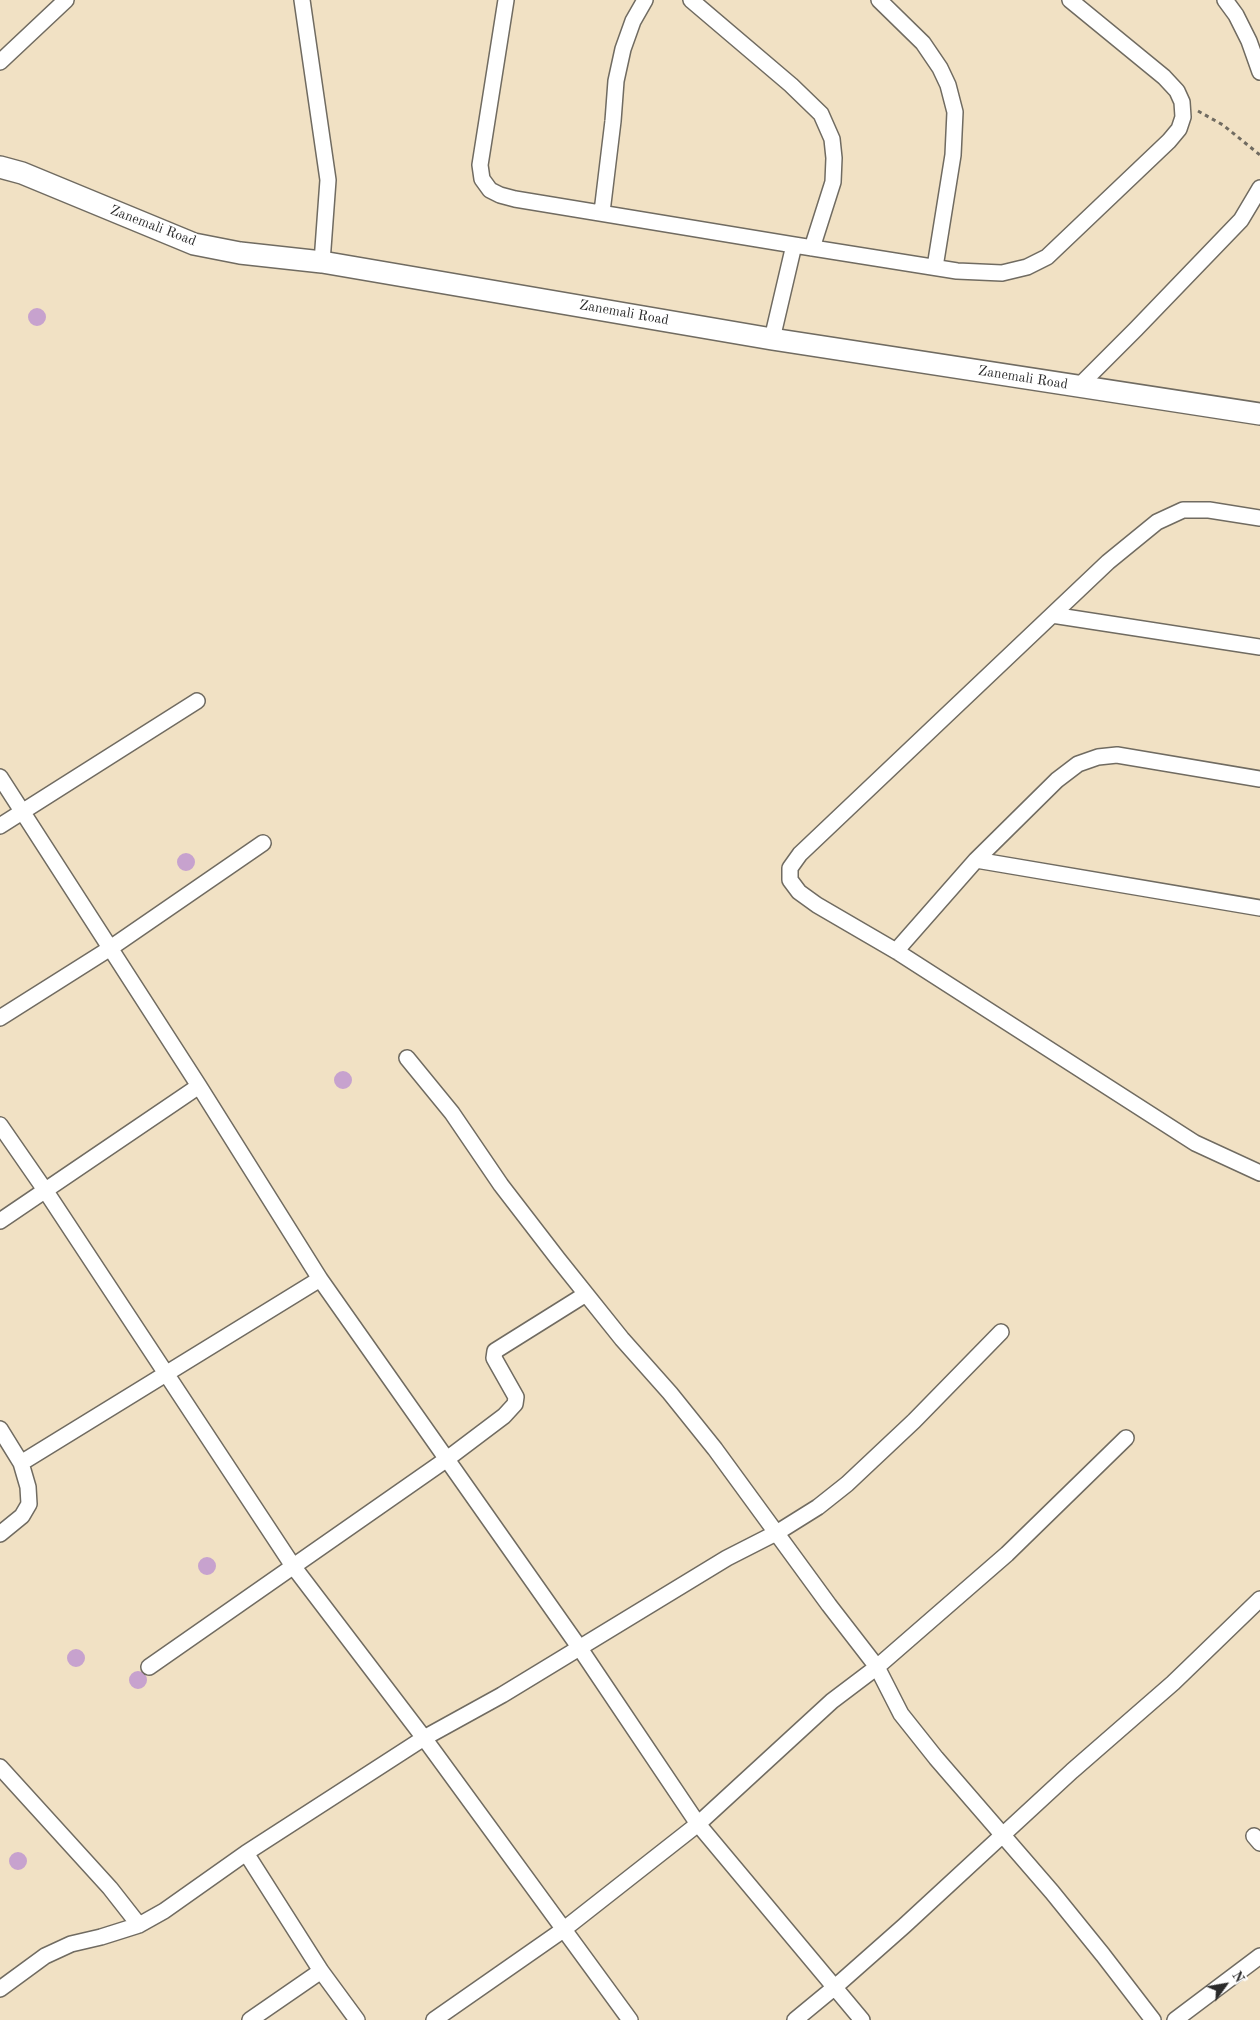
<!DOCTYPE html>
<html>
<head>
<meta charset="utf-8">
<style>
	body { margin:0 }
	#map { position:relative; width:1260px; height:2020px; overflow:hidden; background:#f1e1c4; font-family:"Old Standard TT",serif }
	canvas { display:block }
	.north { position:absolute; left:1200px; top:1960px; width:50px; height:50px; -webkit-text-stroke:4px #fff; paint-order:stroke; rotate:58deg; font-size:14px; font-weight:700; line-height:20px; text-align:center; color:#2b2b2b }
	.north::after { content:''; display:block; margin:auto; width:18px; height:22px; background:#2b2b2b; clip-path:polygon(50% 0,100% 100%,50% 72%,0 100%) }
</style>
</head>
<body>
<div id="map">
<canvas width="1260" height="2020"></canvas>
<div class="north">N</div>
</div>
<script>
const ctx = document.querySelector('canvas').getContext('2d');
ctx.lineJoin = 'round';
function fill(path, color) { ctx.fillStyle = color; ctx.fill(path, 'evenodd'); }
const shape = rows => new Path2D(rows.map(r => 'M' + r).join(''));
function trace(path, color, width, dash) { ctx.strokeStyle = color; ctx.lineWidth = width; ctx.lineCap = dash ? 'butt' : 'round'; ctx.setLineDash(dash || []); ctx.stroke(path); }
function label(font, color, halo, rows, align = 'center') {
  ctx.font = font + ' "Old Standard TT",serif'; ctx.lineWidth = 4; ctx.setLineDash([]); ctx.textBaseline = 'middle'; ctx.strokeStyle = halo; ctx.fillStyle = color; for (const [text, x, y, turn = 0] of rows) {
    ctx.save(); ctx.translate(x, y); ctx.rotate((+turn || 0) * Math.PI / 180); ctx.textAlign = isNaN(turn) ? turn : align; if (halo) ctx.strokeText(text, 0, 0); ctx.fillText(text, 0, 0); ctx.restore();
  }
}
fill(shape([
	'28 317a9 9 0 1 1 18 0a9 9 0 1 1-18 0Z',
	'177 862a9 9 0 1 1 18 0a9 9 0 1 1-18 0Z',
	'334 1080a9 9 0 1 1 18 0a9 9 0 1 1-18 0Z',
	'198 1566a9 9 0 1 1 18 0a9 9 0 1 1-18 0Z',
	'67 1658a9 9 0 1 1 18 0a9 9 0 1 1-18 0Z',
	'129 1680a9 9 0 1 1 18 0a9 9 0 1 1-18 0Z',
	'9 1861a9 9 0 1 1 18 0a9 9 0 1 1-18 0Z'
]), '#c7a2ce');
const street = shape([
	[302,0,328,180,322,262],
	[506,0,480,165,482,179,490,190,500,195,515,199,794,245,957,271,1002,273,1027,267,1047,257,1169,141,1179,129,1183,117,1182,102,1177,91,1164,77,1070,0],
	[691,0,791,85,821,114,832,139,834,158,833,182,812,248],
	[879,0,923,43,940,68,948,85,955,112,953,155,935,267],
	[1225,0,1236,15,1249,41,1260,72],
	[0,62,66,0],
	[602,212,613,121,616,81,623,49,633,21,645,0],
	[772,339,794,245],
	[1078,387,1136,329,1241,220,1260,188],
	[1260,518,1209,510,1183,510,1157,522,1108,562,800,854,790,868,790,880,799,892,817,905,896,951,1195,1143,1260,1173],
	[1052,615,1260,647],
	[0,777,199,1086,320,1279,579,1647,698,1824,862,2020],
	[0,826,197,701],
	[976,860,1260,908],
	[896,951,976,860,1057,780,1078,764,1098,757,1117,755,1260,779],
	[0,1018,109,949,263,843],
	[407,1058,452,1113,501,1185,558,1259,622,1339,670,1393,715,1449,829,1605,877,1667,901,1714,936,1758,1052,1892,1103,1955,1153,2020],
	[0,1125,45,1190,293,1566,424,1738,630,2020],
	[0,1221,199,1086],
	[0,1429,21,1463,28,1487,29,1504,22,1516,0,1534],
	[21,1463,320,1279],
	[149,1667,447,1459,504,1416,515,1404,516,1397,494,1358,495,1351,586,1294],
	[0,1767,110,1888,139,1925],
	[1254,1836,1260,1843],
	[246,1853,321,1971,357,2020],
	[0,1989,45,1956,71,1944,101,1937,139,1925,164,1911,246,1853,424,1738,502,1695,727,1558,778,1532,818,1507,847,1484,914,1421,1001,1332],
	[250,2020,321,1971],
	[434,2020,563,1930,698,1824,832,1701,877,1667,1007,1554,1126,1438],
	[795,2020,835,1987,904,1926,1072,1771,1173,1683,1260,1599],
	[1175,2020,1260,1956]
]);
const secondary = shape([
	[0,167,22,173,194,244,240,253,322,262,772,339,1260,414]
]);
trace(street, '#706b61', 18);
trace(secondary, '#706b61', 24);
trace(shape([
	[1198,111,1223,125,1260,155]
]), '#706b61', 3, [4, 4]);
trace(street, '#fff', 15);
trace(secondary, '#fff', 21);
label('14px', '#2b2b2b', '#fff', [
	["Zanemali Road",153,226,21],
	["Zanemali Road",624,313,10],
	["Zanemali Road",1023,378,9]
]);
</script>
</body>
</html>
